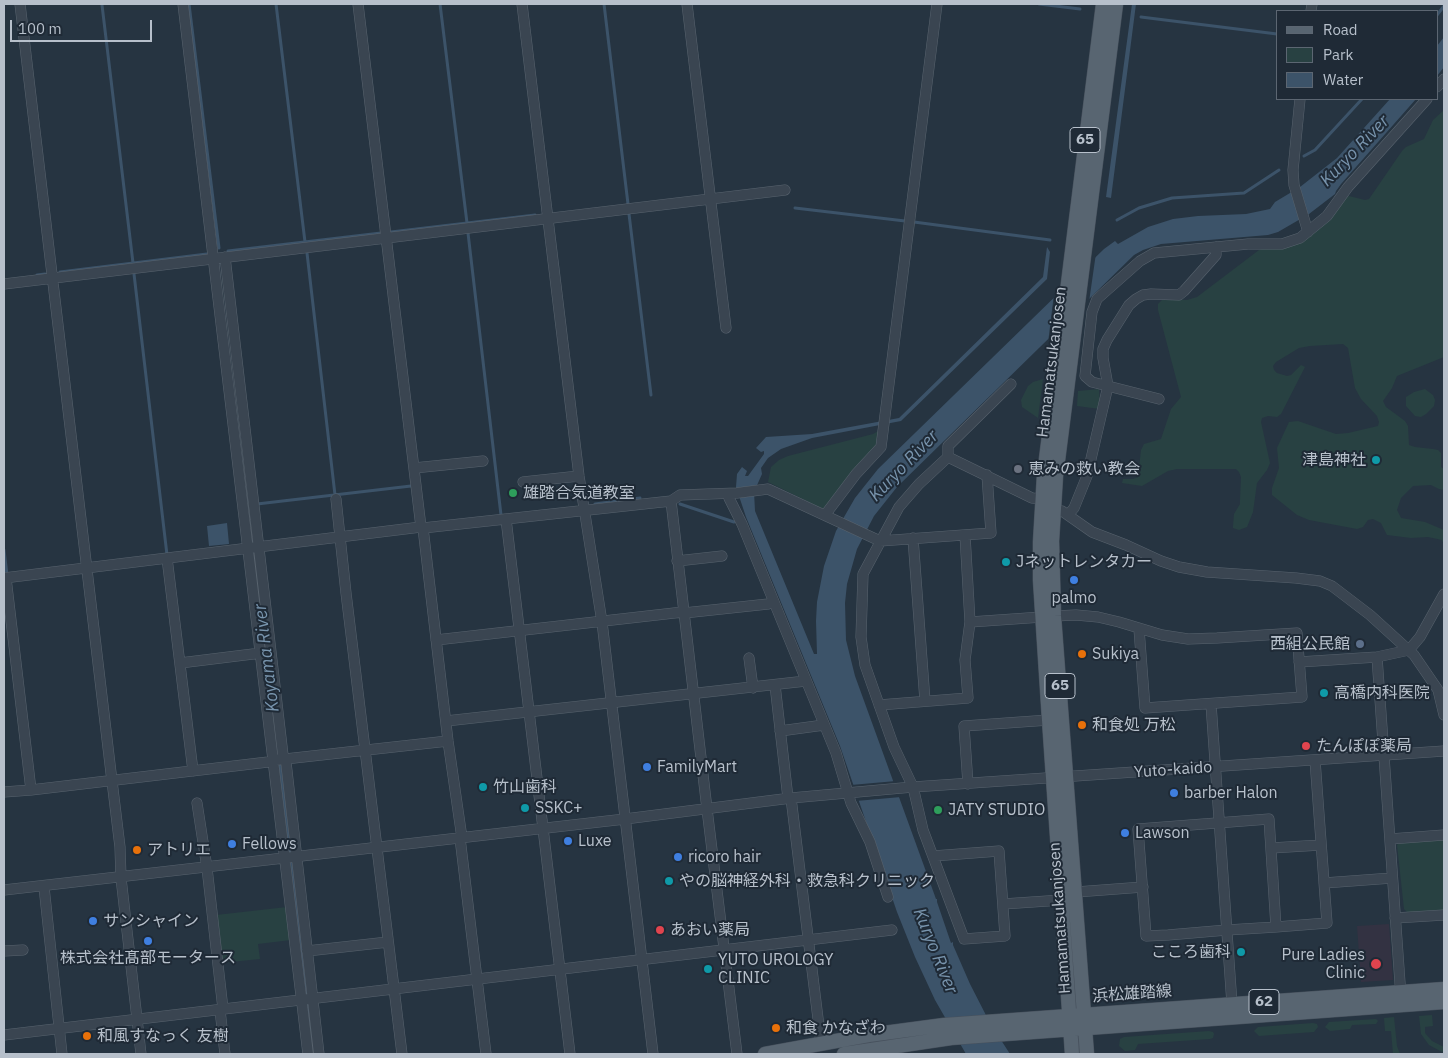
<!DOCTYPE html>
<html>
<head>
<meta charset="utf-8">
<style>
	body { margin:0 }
	#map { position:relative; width:1448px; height:1058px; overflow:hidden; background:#263441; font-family:"IBM Plex Sans",sans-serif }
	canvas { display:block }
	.frame { position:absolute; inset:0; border:5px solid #b7c0cb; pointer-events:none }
	.legend { position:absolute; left:1276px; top:10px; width:162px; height:90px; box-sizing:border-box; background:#1f2a36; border:1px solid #5c6672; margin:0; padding:6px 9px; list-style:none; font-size:15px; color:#b7c0cb }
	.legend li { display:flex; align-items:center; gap:10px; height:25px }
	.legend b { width:25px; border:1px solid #5c6672 }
	.scale { position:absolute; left:10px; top:20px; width:142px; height:22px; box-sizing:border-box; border:2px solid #b7c0cb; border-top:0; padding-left:6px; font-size:15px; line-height:18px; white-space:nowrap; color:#b7c0cb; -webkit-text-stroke:4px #1f2a36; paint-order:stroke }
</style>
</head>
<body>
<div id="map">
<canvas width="1448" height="1058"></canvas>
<div class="frame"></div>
<ul class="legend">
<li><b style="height:6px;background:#586571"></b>Road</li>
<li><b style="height:14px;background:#284142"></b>Park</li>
<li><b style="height:14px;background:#3c5369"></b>Water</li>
</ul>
<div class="scale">100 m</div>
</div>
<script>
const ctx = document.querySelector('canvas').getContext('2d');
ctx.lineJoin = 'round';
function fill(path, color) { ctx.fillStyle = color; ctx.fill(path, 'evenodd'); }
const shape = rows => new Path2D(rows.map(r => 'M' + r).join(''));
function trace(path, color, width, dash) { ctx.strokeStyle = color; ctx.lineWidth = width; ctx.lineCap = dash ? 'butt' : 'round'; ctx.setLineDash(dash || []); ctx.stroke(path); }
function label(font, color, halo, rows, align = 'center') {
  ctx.font = font + ' "IBM Plex Sans","Noto Sans JP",sans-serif'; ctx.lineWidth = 4; ctx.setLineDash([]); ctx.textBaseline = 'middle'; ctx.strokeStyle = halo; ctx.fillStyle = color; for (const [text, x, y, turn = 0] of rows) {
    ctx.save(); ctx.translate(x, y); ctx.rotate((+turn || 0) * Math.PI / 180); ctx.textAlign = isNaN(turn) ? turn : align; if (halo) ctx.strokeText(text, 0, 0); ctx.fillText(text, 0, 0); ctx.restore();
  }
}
fill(shape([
	[1389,924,1393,980,1361,982,1357,926]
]), '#333242');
fill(shape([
	[1444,110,1444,357,1397,376,1392,388,1383,401,1386,407,1405,421,1408,426,1409,445,1415,447,1433,449,1438,450,1441,453,1441,467,1444,469,1444,490,1439,489,1431,485,1413,486,1401,498,1397,510,1401,518,1425,522,1444,530,1444,545,1442,540,1428,537,1411,538,1387,535,1381,523,1373,519,1368,520,1363,527,1357,529,1309,520,1297,515,1272,495,1272,488,1279,468,1277,448,1289,422,1298,421,1336,434,1348,433,1378,426,1379,422,1377,416,1361,399,1355,388,1348,348,1343,344,1310,346,1299,348,1276,362,1273,366,1274,370,1277,373,1287,376,1291,375,1301,365,1305,367,1281,414,1277,417,1268,416,1262,418,1261,422,1270,463,1267,470,1257,483,1253,512,1247,527,1239,530,1233,528,1233,526,1234,514,1240,504,1240,500,1241,477,1239,472,1236,469,1177,469,1168,471,1142,486,1122,483,1123,479,1133,479,1138,477,1141,450,1144,444,1161,439,1171,409,1181,397,1158,310,1158,304,1162,300,1168,299,1187,300,1197,297,1259,250,1264,248,1282,247,1345,197,1349,196,1365,200,1369,199,1402,151,1406,147,1424,139,1433,120],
	[1043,379,1038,418,1022,407,1021,400,1028,386,1033,382],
	[1099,389,1100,409,1077,406,1078,391],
	[1425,389,1433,395,1435,400,1434,406,1426,414,1421,417,1415,416,1406,406,1406,397,1414,392],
	[880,430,878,445,825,508,821,508,768,482,771,467,779,460,788,456,873,434],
	[1444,839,1444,911,1409,914,1404,909,1397,845,1400,842],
	[287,907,291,940,258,944,260,959,221,963,216,915],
	[1432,1015,1433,1026,1425,1027,1425,1033,1432,1041,1444,1047,1444,1053,1429,1045,1421,1034,1419,1016],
	[1394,1017,1397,1046,1400,1054,1393,1054,1391,1031,1385,1031,1384,1018],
	[1376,1019,1378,1021,1376,1024,1352,1025,1350,1029,1330,1031,1325,1027,1329,1022],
	[1313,1023,1317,1024,1318,1027,1314,1032,1259,1036,1254,1031,1258,1027],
	[1209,1031,1213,1032,1214,1034,1213,1038,1210,1039,1138,1044,1135,1050,1125,1051,1119,1046,1120,1039,1124,1037]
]), '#284142');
fill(shape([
	[1132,4,1136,4,1111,198,1106,197],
	[1444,37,1444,67,1437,76,1437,46],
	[1390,99,1416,99,1341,184,1336,191,1335,194,1309,214,1278,232,1268,235,1161,244,1143,250,1134,255,897,487,874,516,857,549,847,584,845,603,846,640,855,676,936,899,937,899,937,902,951,943,953,942,953,945,970,984,990,1023,1010,1054,966,1054,935,1000,915,957,897,912,840,746,746,517,736,487,737,474,742,467,747,471,745,476,748,476,764,454,764,451,761,452,756,448,766,437,812,434,899,418,1043,277,1047,247,1050,252,1047,279,901,421,812,438,781,449,768,458,761,468,762,474,754,492,755,511,814,654,817,654,816,621,817,602,824,566,836,531,855,498,878,469,1104,249,1115,241,1118,244,1148,227,1173,219,1198,216,1246,214,1270,209,1275,202,1300,187,1337,158],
	[227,523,229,544,209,546,207,526]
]), '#3c5369');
fill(shape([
	[1096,253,1089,302,1048,343,1054,294],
	[896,781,901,797,856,801,851,785]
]), '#263441');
trace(shape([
	[189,4,219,248],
	[276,4,305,242],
	[440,4,467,223],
	[604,4,628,204],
	[1039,4,1080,9],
	[102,5,133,263],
	[1437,15,1444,6],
	[1141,17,1277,34],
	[1304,156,1315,150,1362,99],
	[795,208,905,221],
	[629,214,651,395],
	[1117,220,1139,208,1172,198,1244,193,1279,170],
	[914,222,1050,240],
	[391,232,535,215],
	[468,233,501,515],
	[228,251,381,233],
	[307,253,335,495],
	[60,272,207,254],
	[134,274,167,555],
	[37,275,45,274],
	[257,504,411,486],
	[595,504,640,498],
	[680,504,734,522],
	[4,550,7,575]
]), '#3c5369', 3);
trace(shape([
	[277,742,314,1054]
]), '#3c5369', 18);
const minor = shape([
	[20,4,112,781,120,847,121,878,141,1054],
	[183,4,308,1054],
	[358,4,421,527,423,528,448,741,462,838],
	[522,4,579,476,602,622,653,1054],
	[687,4,726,328],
	[1311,11,1312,4],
	[1437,87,1444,79],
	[1300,99,1293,170,1294,185,1308,232],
	[225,257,283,755,286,762,319,1054],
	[4,284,785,190],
	[1159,399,1092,382,1085,376,1092,312,1097,299,1140,261,1154,253,1248,244,1282,244,1300,238,1327,216,1348,187,1427,99],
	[948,457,948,446,1011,384],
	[414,468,483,461],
	[523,482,579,476],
	[729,494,729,498,742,524,836,753,851,803,870,842,888,897],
	[336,499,346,593,402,1054],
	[671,501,707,809],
	[1053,511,1062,511,1092,532,1126,545,1161,561,1179,567,1207,572,1296,578,1320,581,1332,586,1370,615,1414,655,1438,690,1444,715],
	[825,515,856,474,881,447,937,4],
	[1068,515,1074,508,1087,476,1108,386,1103,358,1103,349,1107,340,1129,305,1136,299,1143,295,1151,294,1179,295,1184,291,1216,255,1216,247],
	[506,519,570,1054],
	[423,528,671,501,680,495,737,493,768,489,880,541,991,533,987,475],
	[913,538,925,701],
	[167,558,193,771],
	[677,561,722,556],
	[4,578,421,527],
	[6,578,31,790],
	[684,613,768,604,774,602],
	[1054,616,1076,615,1098,617,1119,622,1162,635,1188,639,1217,638,1297,633,1302,697,1145,708,1139,629],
	[970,622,1042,617],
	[436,640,683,612],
	[1377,657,1401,997],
	[749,658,753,688],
	[1299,662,1377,657,1409,650,1420,637,1444,594],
	[180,663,261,653],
	[775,685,788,798],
	[1211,704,1232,1004],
	[879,705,968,698,965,660,970,622,965,535],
	[446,721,806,681],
	[780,731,824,725],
	[968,784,964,726,1049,720],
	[4,792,31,790,268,762,276,760,448,741],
	[791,798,821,1043],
	[197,803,207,868,223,1009],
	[707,809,737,1054],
	[460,838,486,1054],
	[1390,839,1444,835],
	[1271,848,1321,845],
	[933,856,999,851,1005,936,964,939,923,830,913,787,894,747,865,665,861,637,863,574,899,507,919,484,948,457,1032,498,1042,499],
	[1324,883,1392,878],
	[44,887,62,1054],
	[4,890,625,819,791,798,913,787,1444,751],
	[1076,892,1143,887],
	[1003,904,1062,900],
	[1395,918,1444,915],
	[1276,927,1269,819,1138,829,1146,936,1168,935,1227,930,1276,927,1327,923,1315,760],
	[4,951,23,950],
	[307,951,388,942],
	[220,1010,225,1054],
	[4,1035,892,930]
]);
const major = shape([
	[765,1054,869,1035,944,1025,1444,989],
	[844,1054,951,1038,1444,1002],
	[1072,1054,1049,720,1040,580,1040,542,1044,475,1103,4],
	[1087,1054,1054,616,1052,541,1056,476,1116,4]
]);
trace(minor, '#58636e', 11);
trace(major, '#47515d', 15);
trace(minor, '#3a4551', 10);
trace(major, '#586571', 14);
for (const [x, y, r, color] of [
	[1376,460,5,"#0f9aa8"],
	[1018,469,5,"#6b7280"],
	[513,493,5,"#2e9e5b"],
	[1006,562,5,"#0f9aa8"],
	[1074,580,5,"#3f7fe0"],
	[1360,644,5,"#5c6f8a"],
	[1082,654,5,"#e8710a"],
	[1324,693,5,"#0f9aa8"],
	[1082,725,5,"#e8710a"],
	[1306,746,5,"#e0444e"],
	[647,767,5,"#3f7fe0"],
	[483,787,5,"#0f9aa8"],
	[1174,793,5,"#3f7fe0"],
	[525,808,5,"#0f9aa8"],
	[938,810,5,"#2e9e5b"],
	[1125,833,5,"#3f7fe0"],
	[568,841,5,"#3f7fe0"],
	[232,844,5,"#3f7fe0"],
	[137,850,5,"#e8710a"],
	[678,857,5,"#3f7fe0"],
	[669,881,5,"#0f9aa8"],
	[93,921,5,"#3f7fe0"],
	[660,930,5,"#e0444e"],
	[148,941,5,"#3f7fe0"],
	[1241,952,5,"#0f9aa8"],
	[1376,964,6,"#e0444e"],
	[708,969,5,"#0f9aa8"],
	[776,1028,5,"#e8710a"],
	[87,1036,5,"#e8710a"]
]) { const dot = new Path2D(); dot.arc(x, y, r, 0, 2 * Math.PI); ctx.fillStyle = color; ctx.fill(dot); trace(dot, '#1f2a36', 2); }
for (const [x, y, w] of [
	[1085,140,30],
	[1060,686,30],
	[1264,1002,30]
]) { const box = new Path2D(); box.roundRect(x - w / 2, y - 12.5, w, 25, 4); ctx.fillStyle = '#1f2a36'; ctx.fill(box); trace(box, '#b7c0cb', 1); }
label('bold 15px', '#b7c0cb', null, [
	["65",1085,140],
	["65",1060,686],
	["62",1264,1002]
]);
label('16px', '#b7c0cb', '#1f2a36', [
	["Hamamatsukanjosen",1052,362,-83],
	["Yuto-kaido",1173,770,-4],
	["Hamamatsukanjosen",1060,918,-94],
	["浜松雄踏線",1132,994,-4]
]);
label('16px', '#b7c0cb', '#1f2a36', [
	["津島神社",1366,460,"right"],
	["恵みの救い教会",1028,469],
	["雄踏合気道教室",523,493],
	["Jネットレンタカー",1016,562],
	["palmo",1074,598,"center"],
	["西組公民館",1350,644,"right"],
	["Sukiya",1092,654],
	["高橋内科医院",1334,693],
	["和食処 万松",1092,725],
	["たんぽぽ薬局",1316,746],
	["FamilyMart",657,767],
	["竹山歯科",493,787],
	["barber Halon",1184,793],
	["SSKC+",535,808],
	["JATY STUDIO",948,810],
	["Lawson",1135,833],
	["Luxe",578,841],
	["Fellows",242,844],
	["アトリエ",147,850],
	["ricoro hair",688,857],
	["やの脳神経外科・救急科クリニック",679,881],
	["サンシャイン",103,921],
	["あおい薬局",670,930],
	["こころ歯科",1231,952,"right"],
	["Pure Ladies",1365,955,"right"],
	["Clinic",1365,973,"right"],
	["株式会社髙部モータース",148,958,"center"],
	["YUTO UROLOGY",718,960],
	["CLINIC",718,978],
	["和食 かなざわ",786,1028],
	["和風すなっく 友樹",97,1036]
], 'left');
label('italic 18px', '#7894ad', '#1f2a36', [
	["Kuryo River",1355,151,-46],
	["Kuryo River",904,466,-46],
	["Koyama River",267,658,-97],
	["Kuryo River",935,951,68]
]);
</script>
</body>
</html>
